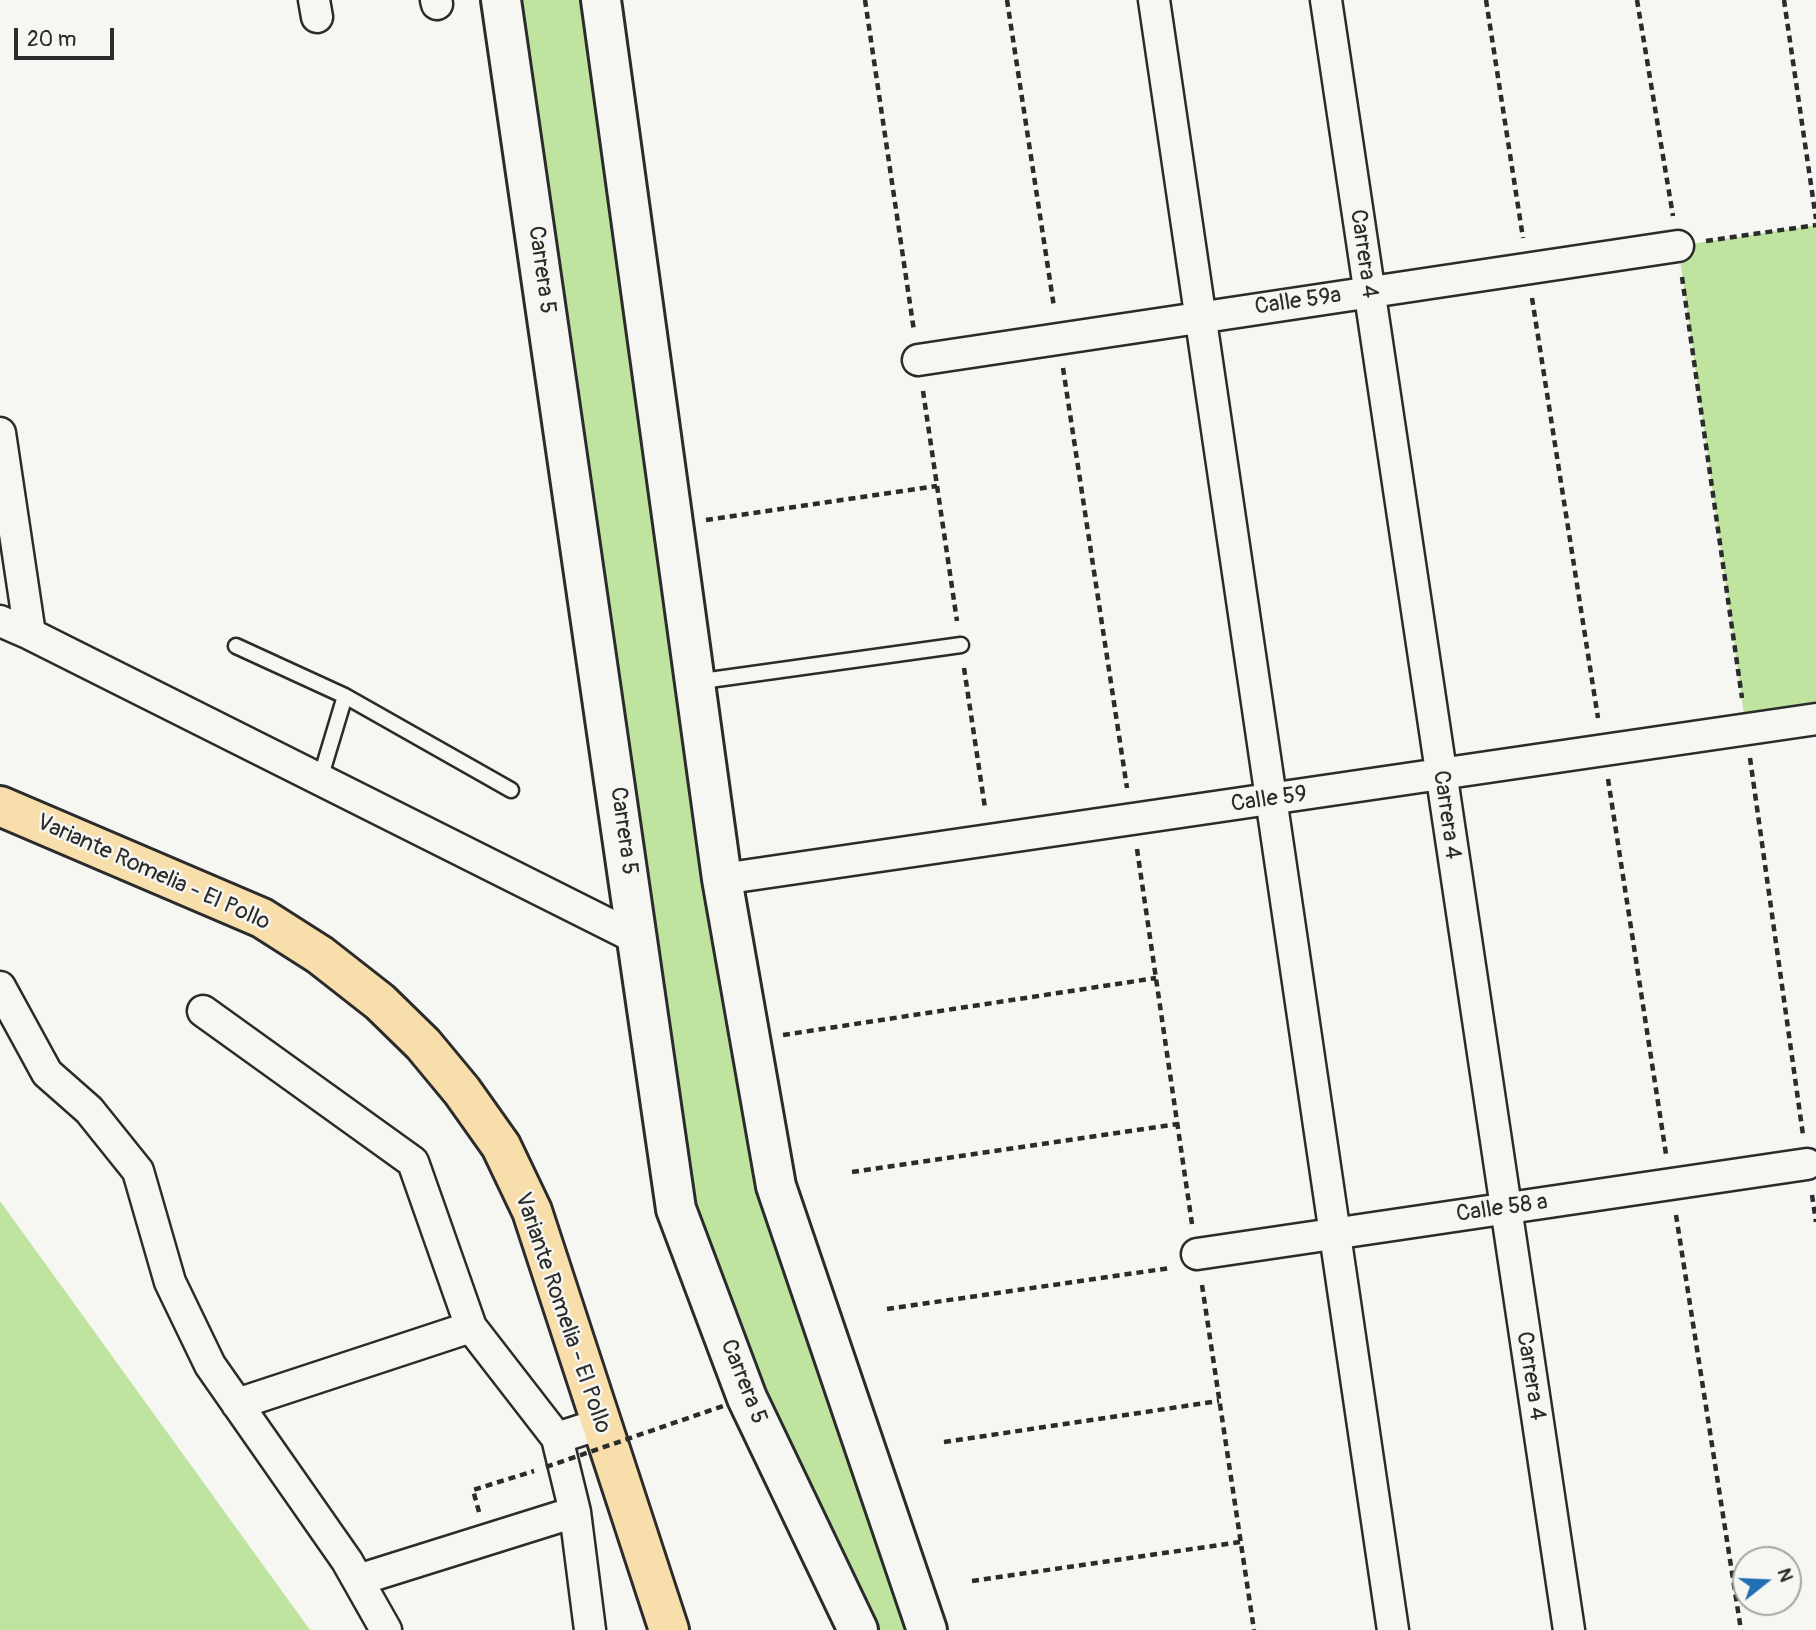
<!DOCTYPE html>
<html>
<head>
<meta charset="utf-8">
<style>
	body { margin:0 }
	#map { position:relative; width:1816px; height:1630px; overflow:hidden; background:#f6f6f2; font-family:Pangolin,sans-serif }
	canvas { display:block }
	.north { position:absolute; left:1732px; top:1546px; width:70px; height:70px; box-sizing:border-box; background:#f6f6f2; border:2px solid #a5a5a2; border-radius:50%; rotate:72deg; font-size:19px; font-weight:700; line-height:28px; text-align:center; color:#2b2b2b }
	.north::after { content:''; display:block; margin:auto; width:24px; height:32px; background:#1f6fb2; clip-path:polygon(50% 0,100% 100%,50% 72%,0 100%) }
	.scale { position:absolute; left:14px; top:28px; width:100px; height:32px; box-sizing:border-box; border:4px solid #2b2b2b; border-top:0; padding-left:9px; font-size:21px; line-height:24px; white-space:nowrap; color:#2b2b2b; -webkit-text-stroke:5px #f6f6f2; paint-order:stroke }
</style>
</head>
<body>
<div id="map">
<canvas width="1816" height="1630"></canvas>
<div class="north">N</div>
<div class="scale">20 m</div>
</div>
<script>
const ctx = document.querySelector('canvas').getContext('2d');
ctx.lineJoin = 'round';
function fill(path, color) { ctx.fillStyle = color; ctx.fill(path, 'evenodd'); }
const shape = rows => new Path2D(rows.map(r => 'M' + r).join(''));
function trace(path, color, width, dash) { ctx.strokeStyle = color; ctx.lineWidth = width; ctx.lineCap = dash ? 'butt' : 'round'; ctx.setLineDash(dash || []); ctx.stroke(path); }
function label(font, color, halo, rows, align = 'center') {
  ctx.font = font + ' Pangolin,sans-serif'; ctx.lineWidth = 5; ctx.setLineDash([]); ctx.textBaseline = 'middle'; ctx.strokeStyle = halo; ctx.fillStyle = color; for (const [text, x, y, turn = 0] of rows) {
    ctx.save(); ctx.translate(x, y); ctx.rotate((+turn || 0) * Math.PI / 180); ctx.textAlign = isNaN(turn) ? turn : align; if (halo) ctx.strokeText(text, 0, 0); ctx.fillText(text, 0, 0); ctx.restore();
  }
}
fill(shape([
	[501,0,601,0,776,1186,927,1630,858,1630,676,1209],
	[1816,225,1816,719,1746,729,1678,246],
	[0,1201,310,1630,0,1630]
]), '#bfe49f');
const service = shape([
	[236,646,345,696,511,790],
	[695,682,961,645],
	[320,779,345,696]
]);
const minor = shape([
	[314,0,317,17],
	[436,0,437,4],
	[1154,0,1393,1630],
	[1326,0,1569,1630],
	[918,360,1678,246],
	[0,433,30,634],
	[0,621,30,634,638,939],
	[722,879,1816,719],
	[0,987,47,1073,89,1110,138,1171,170,1282,210,1365,347,1561,386,1630],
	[203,1011,413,1162,471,1327],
	[1197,1254,1807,1164],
	[237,1404,471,1327,557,1438,600,1424],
	[557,1438,575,1512],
	[358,1580,575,1512,590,1630]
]);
const secondary = shape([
	[501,0,676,1209,747,1398,858,1630],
	[601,0,722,879,776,1186,927,1630]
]);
const trunk = shape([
	[0,806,262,918,320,955,380,1002,423,1044,462,1091,501,1146,532,1211,669,1630]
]);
trace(service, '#2b2b2b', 19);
trace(minor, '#2b2b2b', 35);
trace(secondary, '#2b2b2b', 44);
trace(trunk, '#2b2b2b', 44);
trace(shape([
	[865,0,914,331],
	[1007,0,1054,307],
	[1486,0,1523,238],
	[1637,0,1673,216],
	[1784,0,1816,219],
	[1706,241,1816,225],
	[1682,277,1742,698],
	[1532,298,1598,718],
	[1063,368,1127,788],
	[923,391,957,621],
	[706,520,937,486],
	[964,668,985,808],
	[1750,758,1803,1135],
	[1608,779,1666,1154],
	[1137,849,1192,1224],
	[783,1035,1156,978],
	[852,1172,1178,1124],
	[1812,1195,1816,1222],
	[1676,1215,1741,1630],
	[1202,1285,1254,1630],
	[887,1309,1170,1268],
	[944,1442,1219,1401],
	[479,1512,473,1490,534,1471],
	[972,1581,1240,1542]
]), '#2b2b2b', 4.5, [7, 5]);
trace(service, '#f6f6f2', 14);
trace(minor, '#f6f6f2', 30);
trace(secondary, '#f6f6f2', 38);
trace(trunk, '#f8deab', 38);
trace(shape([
	[546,1467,723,1406]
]), '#2b2b2b', 4.5, [7, 5]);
label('23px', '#2b2b2b', '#f6f6f2', [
	["Carrera 4",1363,254,82],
	["Carrera 5",541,270,82],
	["Calle 59a",1298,302,-8],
	["Calle 59",1269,800,-8],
	["Carrera 4",1446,815,82],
	["Carrera 5",623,831,82],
	["Variante Romelia - El Pollo",153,873,24],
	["Calle 58 a",1502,1209,-8],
	["Variante Romelia - El Pollo",562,1313,71],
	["Carrera 4",1530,1376,81],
	["Carrera 5",743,1382,68]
]);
</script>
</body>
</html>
